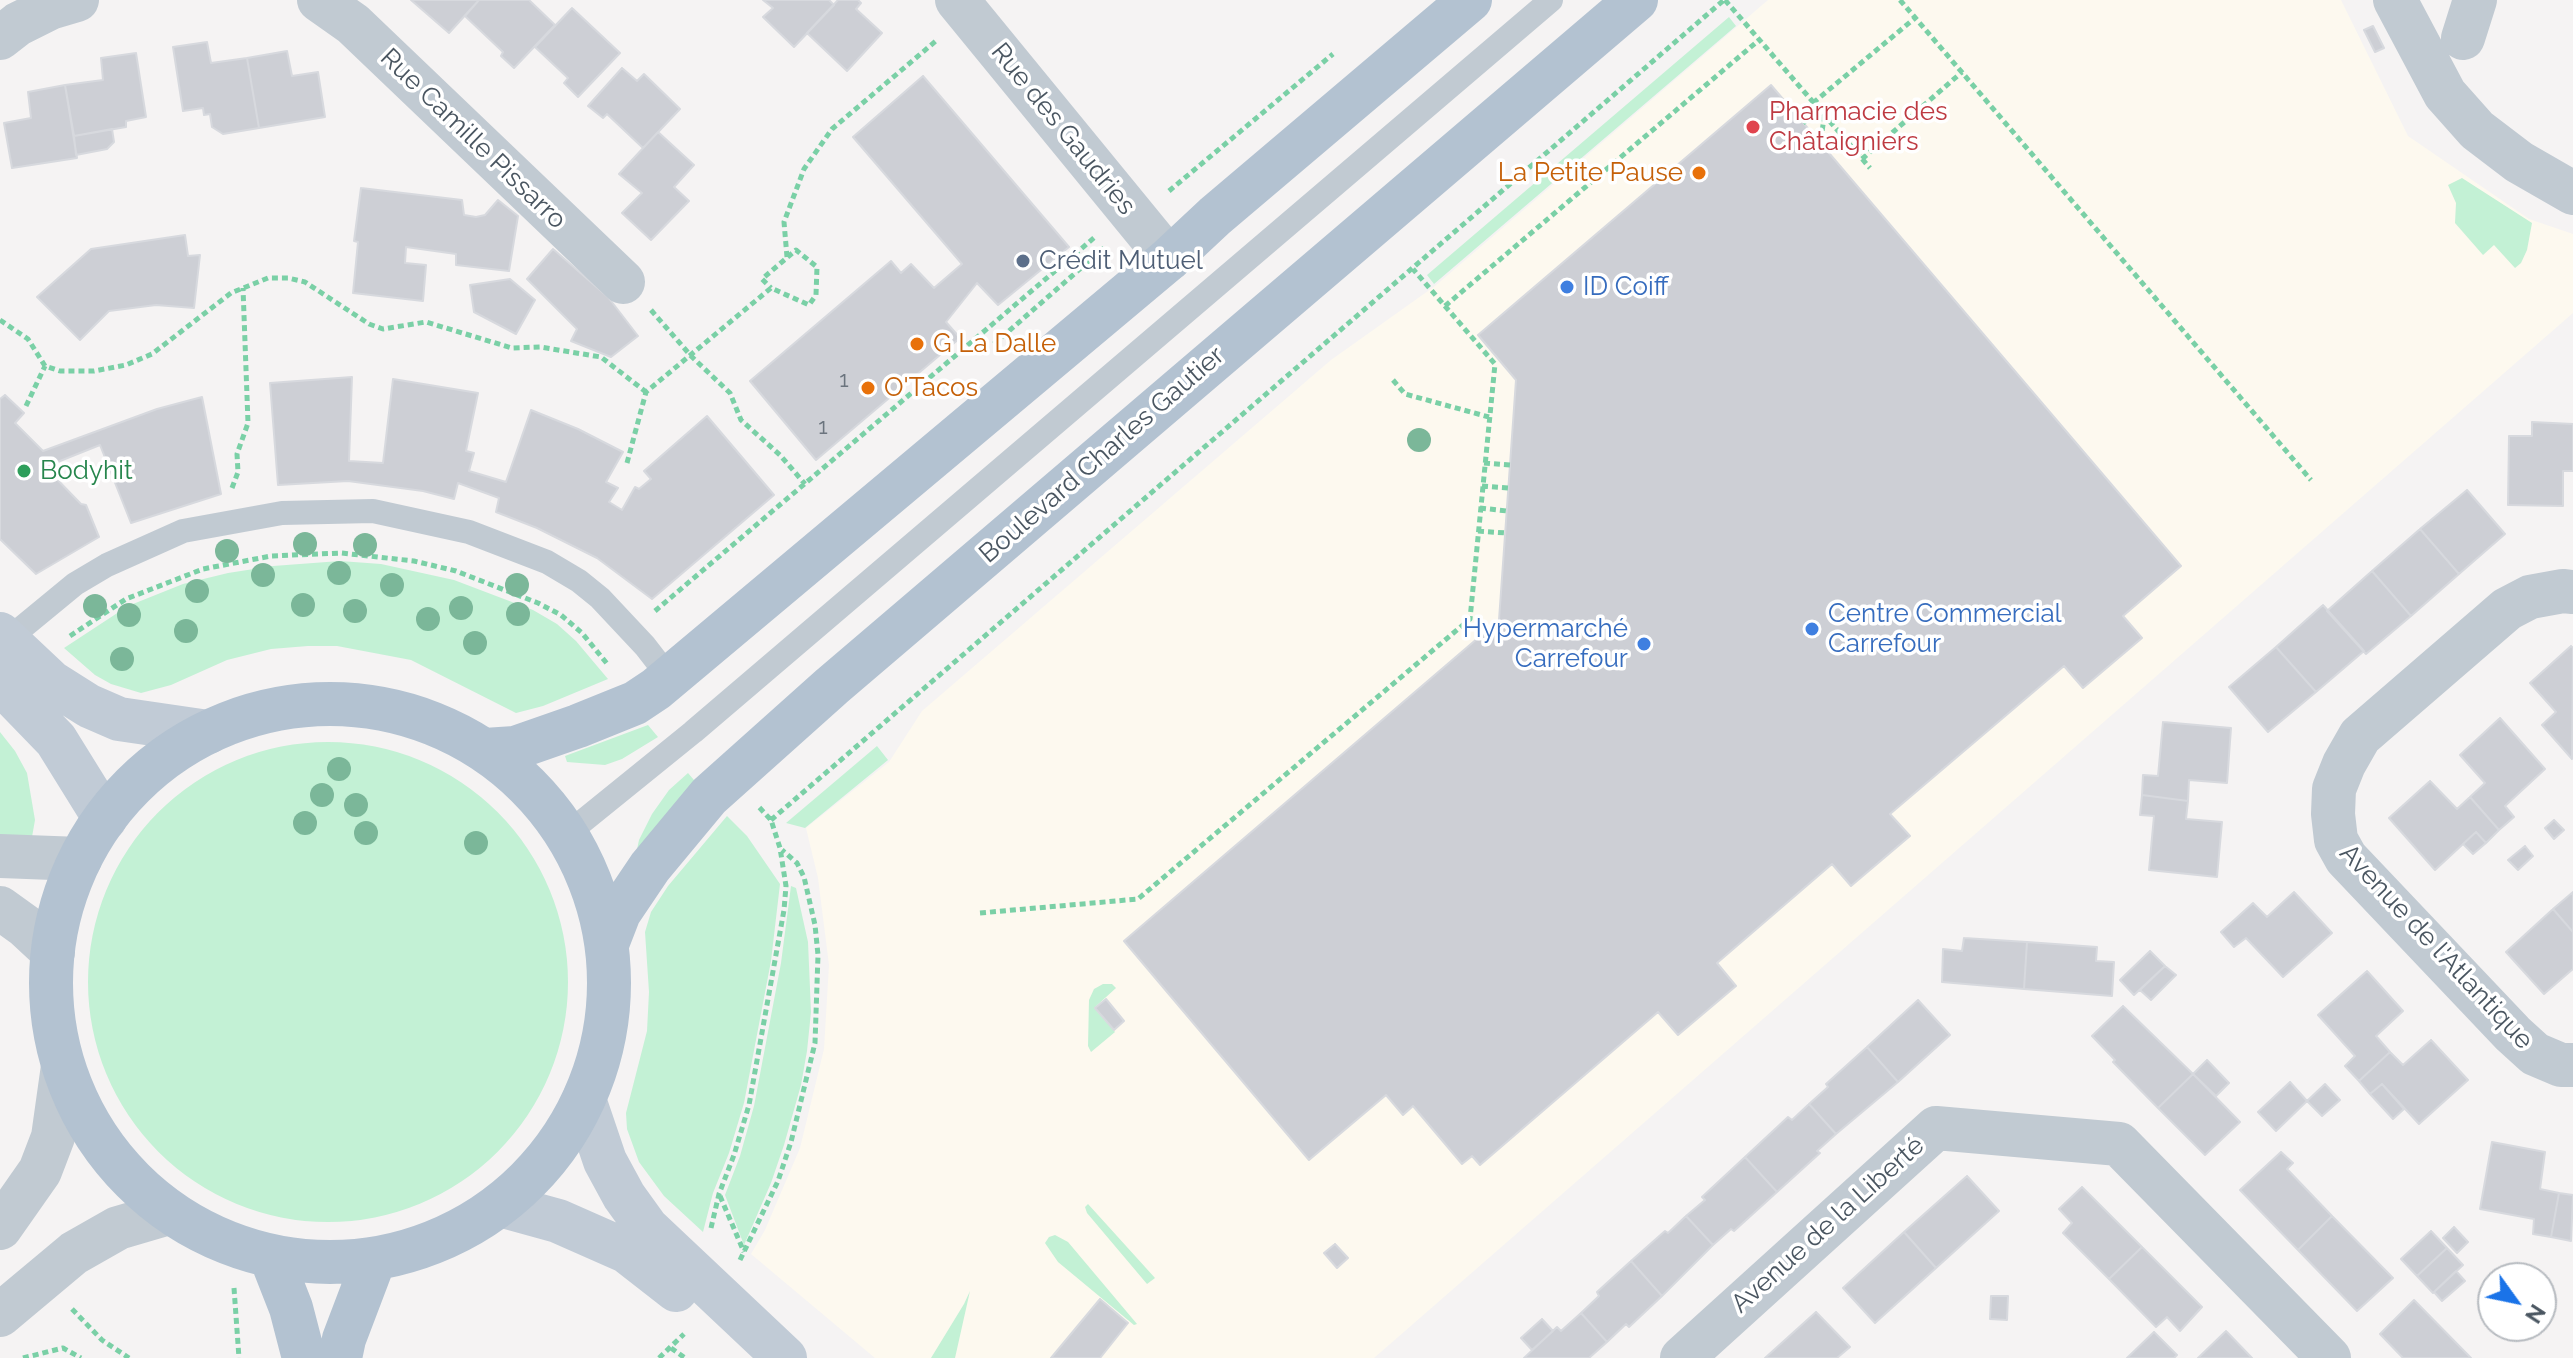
<!DOCTYPE html>
<html>
<head>
<meta charset="utf-8">
<style>
	body { margin:0 }
	#map { position:relative; width:2573px; height:1358px; overflow:hidden; background:#f5f3f3; font-family:Raleway,sans-serif }
	canvas { display:block }
	.north { position:absolute; left:2477px; top:1262px; width:80px; height:80px; box-sizing:border-box; background:#fff; border:2px solid #b7bbc0; border-radius:50%; rotate:123deg; font-size:22px; font-weight:700; line-height:32px; text-align:center; color:#4a5661 }
	.north::after { content:''; display:block; margin:auto; width:28px; height:36px; background:#1a73e8; clip-path:polygon(50% 0,100% 100%,50% 72%,0 100%) }
</style>
</head>
<body>
<div id="map">
<canvas width="2573" height="1358"></canvas>
<div class="north">N</div>
</div>
<script>
const ctx = document.querySelector('canvas').getContext('2d');
ctx.lineJoin = 'round';
function fill(path, color) { ctx.fillStyle = color; ctx.fill(path, 'evenodd'); }
const shape = rows => new Path2D(rows.map(r => 'M' + r).join(''));
function trace(path, color, width, dash) { ctx.strokeStyle = color; ctx.lineWidth = width; ctx.lineCap = dash ? 'butt' : 'round'; ctx.setLineDash(dash || []); ctx.stroke(path); }
function label(font, color, halo, rows, align = 'center') {
  ctx.font = font + ' Raleway,sans-serif'; ctx.lineWidth = 7; ctx.setLineDash([]); ctx.textBaseline = 'middle'; ctx.strokeStyle = halo; ctx.fillStyle = color; for (const [text, x, y, turn = 0] of rows) {
    ctx.save(); ctx.translate(x, y); ctx.rotate((+turn || 0) * Math.PI / 180); ctx.textAlign = isNaN(turn) ? turn : align; if (halo) ctx.strokeText(text, 0, 0); ctx.fillText(text, 0, 0); ctx.restore();
  }
}
fill(shape([
	[1768,0,2341,0,2408,136,2529,219,2573,234,2573,313,1374,1358,875,1358,751,1254,765,1230,800,1148,824,1049,829,965,818,878,806,828,889,762,922,711,1331,360,1435,286]
]), '#fdf9ef');
fill(shape([
	[1729,17,1736,26,1434,284,1427,275],
	[2462,178,2532,223,2527,250,2521,263,2515,268,2494,245,2483,255,2455,223,2456,203,2448,185],
	[340,561,381,564,454,580,533,610,557,624,576,641,608,679,543,706,516,713,411,660,337,646,308,646,271,649,227,660,171,685,141,693,111,684,95,675,64,648,128,606,183,584,228,573,273,566],
	[648,725,658,737,622,759,605,765,567,762,565,756],
	[0,732,15,751,27,773,35,820,32,837,0,837],
	'88 982a240 240 0 1 1 480 0a240 240 0 1 1-480 0Z',
	[877,746,888,760,805,828,786,823],
	[688,773,699,786,636,854,639,840,652,814,669,790],
	[727,816,747,836,780,884,771,961,744,1103,729,1153,713,1193,703,1232,664,1196,639,1162,627,1129,626,1113,647,1031,649,992,645,932,651,912,668,886],
	[791,886,796,888,808,942,811,1012,807,1051,801,1085,784,1145,771,1183,744,1245,725,1195,740,1156,754,1106,781,963],
	[1103,984,1112,984,1116,988,1094,1008,1115,1032,1091,1052,1088,1046,1089,1000,1094,989],
	[1088,1204,1155,1278,1147,1284,1087,1213,1085,1207],
	[1055,1235,1068,1242,1137,1324,1134,1325,1058,1262,1045,1243,1049,1237],
	[970,1291,955,1358,931,1358,964,1304]
]), '#c3f1d5');
const building = shape([
	[411,0,479,0,449,33,411,0],
	[479,0,529,0,555,25,514,68,501,56,503,52,465,16,479,0],
	[763,0,829,0,834,5,794,47,763,17,773,8,763,0],
	[838,0,858,0,861,3,856,9,882,33,847,71,807,33,838,0],
	[572,8,620,53,578,97,564,83,568,78,535,47,572,8],
	[2373,26,2384,48,2375,52,2364,30,2373,26],
	[207,42,211,63,247,58,259,128,223,134,212,127,210,114,204,115,203,108,183,111,173,47,207,42],
	[287,51,292,76,318,72,325,117,259,128,247,58,287,51],
	[136,53,146,117,126,121,126,127,74,136,65,85,103,80,101,58,136,53],
	[622,68,637,81,644,74,680,109,643,148,607,114,603,118,588,106,622,68],
	[923,76,1069,247,998,305,977,283,946,322,960,338,816,460,750,381,891,261,901,273,911,264,934,288,962,264,853,137,923,76],
	[65,85,77,158,12,168,4,123,31,118,28,92,65,85],
	[1771,85,2181,566,2123,616,2142,638,2083,688,2064,666,1890,814,1910,836,1851,886,1832,864,1717,963,1736,986,1678,1035,1658,1012,1480,1165,1472,1156,1462,1164,1413,1106,1403,1115,1386,1095,1309,1160,1124,941,1499,620,1516,380,1478,335,1771,85],
	[112,129,114,142,107,149,76,155,74,136,112,129],
	[658,132,694,165,674,187,689,201,651,240,622,213,642,193,619,174,658,132],
	[361,188,462,200,464,215,476,217,485,215,498,200,518,216,509,271,456,265,456,254,406,247,405,263,426,265,423,301,353,293,358,242,354,241,361,188],
	[185,235,188,256,200,255,194,308,156,305,109,311,80,340,37,297,91,249,185,235],
	[553,249,608,297,638,336,611,357,571,341,577,329,527,279,553,249],
	[510,279,535,300,516,334,474,312,470,285,510,279],
	[352,377,349,461,383,463,393,379,478,393,466,451,474,453,469,471,506,482,531,410,578,429,623,452,606,482,618,488,609,502,622,510,635,487,639,489,651,479,644,471,707,416,774,495,652,599,597,558,537,528,496,512,499,498,458,483,454,499,423,491,348,481,278,485,270,383,352,377],
	[5,395,24,413,15,423,43,451,157,409,202,397,221,494,131,523,100,445,45,467,81,504,86,505,99,537,36,574,0,539,0,399,5,395],
	[2532,422,2573,424,2573,471,2563,471,2563,506,2508,505,2509,436,2532,436,2532,422],
	[2467,490,2505,534,2459,574,2420,529,2467,490],
	[2420,529,2459,574,2411,616,2372,571,2420,529],
	[2372,571,2411,616,2366,654,2327,611,2372,571],
	[2323,605,2364,651,2316,692,2276,647,2323,605],
	[2571,646,2573,648,2572,759,2542,725,2556,712,2530,683,2571,646],
	[2276,647,2316,692,2268,732,2229,687,2276,647],
	[2500,718,2545,769,2505,806,2514,817,2499,830,2470,797,2485,783,2460,755,2500,718],
	[2163,722,2231,728,2227,783,2189,780,2188,801,2142,795,2143,775,2158,776,2163,722],
	[2430,781,2457,809,2470,797,2499,830,2486,843,2476,832,2435,870,2389,818,2430,781],
	[2142,795,2188,801,2186,819,2222,822,2217,877,2149,870,2154,816,2140,815,2142,795],
	[2554,820,2564,830,2554,839,2545,828,2554,820],
	[2476,832,2486,843,2473,854,2463,844,2476,832],
	[2525,846,2533,856,2518,870,2508,860,2525,846],
	[2294,892,2332,933,2283,977,2246,938,2234,947,2221,932,2253,903,2267,917,2294,892],
	[2573,892,2573,932,2553,909,2573,892],
	[2553,909,2573,932,2573,969,2544,994,2506,952,2553,909],
	[1964,938,2027,942,2024,989,1942,982,1943,949,1962,951,1964,938],
	[2027,942,2097,947,2096,961,2114,962,2112,996,2024,989,2027,942],
	[2150,951,2165,966,2134,995,2120,980,2150,951],
	[2165,966,2176,975,2151,1000,2140,990,2165,966],
	[2367,971,2403,1011,2376,1036,2390,1052,2359,1081,2345,1066,2355,1056,2318,1015,2367,971],
	[1106,999,1124,1021,1114,1030,1095,1008,1106,999],
	[1918,1000,1950,1035,1898,1082,1867,1047,1918,1000],
	[2123,1006,2193,1074,2158,1108,2113,1062,2115,1060,2092,1036,2123,1006],
	[2431,1040,2468,1080,2419,1124,2382,1084,2370,1094,2359,1081,2390,1052,2403,1065,2431,1040],
	[1867,1047,1898,1082,1836,1134,1809,1104,1828,1087,1826,1084,1867,1047],
	[2207,1060,2229,1083,2216,1096,2193,1074,2207,1060],
	[2193,1074,2240,1122,2205,1155,2158,1108,2193,1074],
	[2290,1082,2307,1101,2276,1131,2258,1112,2290,1082],
	[2325,1084,2340,1100,2322,1116,2307,1101,2325,1084],
	[2382,1084,2404,1109,2393,1119,2370,1094,2382,1084],
	[1809,1104,1836,1134,1817,1151,1820,1153,1777,1192,1745,1157,1788,1117,1792,1120,1809,1104],
	[2492,1142,2545,1152,2540,1189,2559,1193,2551,1237,2533,1234,2534,1219,2480,1209,2492,1142],
	[2281,1152,2293,1163,2287,1169,2332,1216,2298,1250,2240,1190,2281,1152],
	[1745,1157,1777,1192,1734,1231,1731,1229,1713,1245,1686,1216,1705,1200,1702,1197,1745,1157],
	[1967,1176,1999,1211,1936,1268,1904,1232,1967,1176],
	[2082,1187,2142,1247,2109,1279,2063,1233,2072,1223,2059,1209,2082,1187],
	[2559,1193,2573,1195,2571,1241,2551,1237,2559,1193],
	[1686,1216,1713,1245,1662,1296,1631,1261,1665,1231,1668,1233,1686,1216],
	[2332,1216,2393,1278,2357,1311,2298,1250,2332,1216],
	[2454,1227,2468,1242,2457,1253,2443,1238,2454,1227],
	[2431,1231,2447,1248,2417,1276,2401,1259,2431,1231],
	[1904,1232,1936,1268,1875,1323,1843,1288,1904,1232],
	[1335,1244,1348,1258,1337,1268,1324,1253,1335,1244],
	[2142,1247,2202,1307,2180,1331,2167,1317,2156,1327,2109,1279,2142,1247],
	[2447,1248,2463,1265,2433,1293,2417,1276,2447,1248],
	[1631,1261,1662,1296,1629,1327,1626,1324,1607,1342,1581,1313,1599,1296,1597,1292,1631,1261],
	[2456,1271,2465,1281,2442,1301,2434,1292,2456,1271],
	[1991,1296,2008,1296,2007,1320,1990,1319,1991,1296],
	[1100,1299,1128,1323,1100,1358,1051,1358,1100,1299],
	[2414,1300,2471,1358,2403,1358,2380,1334,2414,1300],
	[1816,1312,1850,1347,1837,1358,1765,1358,1816,1312],
	[1581,1313,1607,1342,1589,1358,1524,1358,1557,1327,1561,1331,1581,1313],
	[1542,1319,1553,1331,1532,1350,1521,1338,1542,1319],
	[2226,1331,2252,1358,2198,1358,2226,1331],
	[2154,1332,2177,1355,2174,1358,2127,1358,2154,1332]
]);
fill(building, '#cdcfd5');
trace(building, '#d7d9de', 2);
trace(shape([
	[1725,0,1870,168],
	[1900,0,2311,480],
	[1813,103,1915,18],
	[1803,123,1809,118,1823,119],
	[1815,137,1822,132,1824,118],
	[1862,159,1962,72],
	[1169,191,1333,54],
	[787,257,784,222,804,169,832,129,937,40],
	[1445,306,1759,40],
	[651,310,691,356,730,393,741,420,780,455,805,484],
	[0,320,28,339,45,366,60,371,94,371,126,365,152,354,231,293,268,278,288,278,305,282,369,324,383,329,426,322,512,348,540,347,601,357,646,392],
	[994,344,1104,248],
	[1393,380,1405,394,1489,417],
	[26,406,45,366],
	[627,463,646,392,771,288,809,305,816,295,817,267,796,250,762,279,771,288],
	[1484,463,1510,465],
	[1482,486,1509,488],
	[232,488,238,472,237,454,248,423,243,288],
	[1480,508,1507,511],
	[1478,531,1506,533],
	[655,611,1095,237],
	[70,636,126,599,203,569,271,556,341,553,414,561,456,571,538,603,561,615,582,633,609,666],
	[771,820,1724,0],
	[980,913,1138,899,1470,619,1495,364,1413,269],
	[720,1196,744,1252],
	[711,1228,719,1194,734,1155,749,1105,784,910,786,886,780,848,771,820,758,806],
	[740,1260,778,1181,791,1142,815,1043,818,955,815,925,804,877,797,863,782,850],
	[234,1288,239,1358],
	[72,1309,102,1340,129,1358],
	[671,1348,685,1358],
	[23,1358,63,1348,81,1358],
	[659,1358,684,1334]
]), '#7ad0a6', 5, [6, 4]);
trace(shape([
	[7,640,75,584,107,565,183,531,282,513,373,511,469,532,547,562,579,581,600,598,645,646,669,677],
	[567,834,693,732,1551,0]
]), '#c1cad2', 24);
trace(shape([
	[319,0,353,24,623,282],
	[957,0,1169,259],
	[2395,0,2445,94,2477,130,2519,162,2573,193],
	[0,38,18,24,50,8,77,0],
	[2463,38,2475,0],
	[2573,592,2563,591,2530,597,2507,609,2360,736,2344,764,2334,789,2333,814,2336,840,2346,858,2513,1034,2535,1054,2561,1065,2573,1065],
	[0,1228,40,1171,53,1137,63,1066],
	[0,1315,74,1253,118,1228,169,1213],
	[1682,1358,1936,1128,2119,1144,2329,1358]
]), '#c1cad2', 44);
trace(shape([
	[0,856,80,859],
	[0,908,25,926,53,952]
]), '#c1cad2', 44);
trace(shape([
	[0,634,51,682,89,706,119,719,208,732],
	[0,682,56,740,105,819],
	[584,1099,605,1161,624,1196,647,1228,785,1358],
	[500,1205,558,1221,626,1251,676,1290]
]), '#c1cbd6', 44);
trace(shape([
	'51 983a279 279 0 1 1 558 0a279 279 0 1 1-558 0Z',
	[485,750,515,748,578,726,635,703,656,689,1169,259,1215,216,1470,0],
	[607,944,619,913,650,867,709,796,832,686,1636,0],
	[271,1257,291,1308,304,1358],
	[340,1358,344,1339,374,1260]
]), '#b3c2d1', 44);
ctx.fillStyle = '#7bb799';
for (const [x, y] of [
	[1419,440],
	[305,544],
	[365,545],
	[227,551],
	[339,573],
	[263,575],
	[392,585],
	[517,585],
	[197,591],
	[303,605],
	[95,606],
	[461,608],
	[355,611],
	[518,614],
	[129,615],
	[428,619],
	[186,631],
	[475,643],
	[122,659],
	[339,769],
	[322,795],
	[356,805],
	[305,823],
	[366,833],
	[476,843]
]) { ctx.beginPath(); ctx.arc(x, y, 12, 0, 2 * Math.PI); ctx.fill(); }
for (const [x, y, r, color] of [
	[1753,127,8,"#e0444e"],
	[1699,173,8,"#e8710a"],
	[1023,261,8,"#5c6f8a"],
	[1567,287,8,"#3f7fe0"],
	[917,344,8,"#e8710a"],
	[868,388,8,"#e8710a"],
	[24,471,8,"#2e9e5b"],
	[1812,629,8,"#3f7fe0"],
	[1644,644,8,"#3f7fe0"]
]) { const dot = new Path2D(); dot.arc(x, y, r, 0, 2 * Math.PI); ctx.fillStyle = color; ctx.fill(dot); trace(dot, '#fff', 3); }
label('22px', '#6b747e', null, [
	["1",844,380],
	["1",823,427]
]);
label('26px', '#be3a42', '#fff', [
	["Pharmacie des",1769,112],
	["Châtaigniers",1769,142]
], 'left');
label('26px', '#4a5661', '#fff', [
	["Rue des Gaudries",1063,129,51],
	["Rue Camille Pissarro",473,139,44],
	["Boulevard Charles Gautier",1102,455,-41],
	["Avenue de l'Atlantique",2436,947,47],
	["Avenue de la Liberté",1828,1225,-42]
]);
label('26px', '#c56008', '#fff', [
	["La Petite Pause",1683,173,"right"],
	["G La Dalle",933,344],
	["O'Tacos",884,388]
], 'left');
label('26px', '#4e5e75', '#fff', [
	["Crédit Mutuel",1039,261]
], 'left');
label('26px', '#366cbe', '#fff', [
	["ID Coiff",1583,287],
	["Centre Commercial",1828,614],
	["Carrefour",1828,644],
	["Hypermarché",1628,629,"right"],
	["Carrefour",1628,659,"right"]
], 'left');
label('26px', '#27864d', '#fff', [
	["Bodyhit",40,471]
], 'left');
</script>
</body>
</html>
